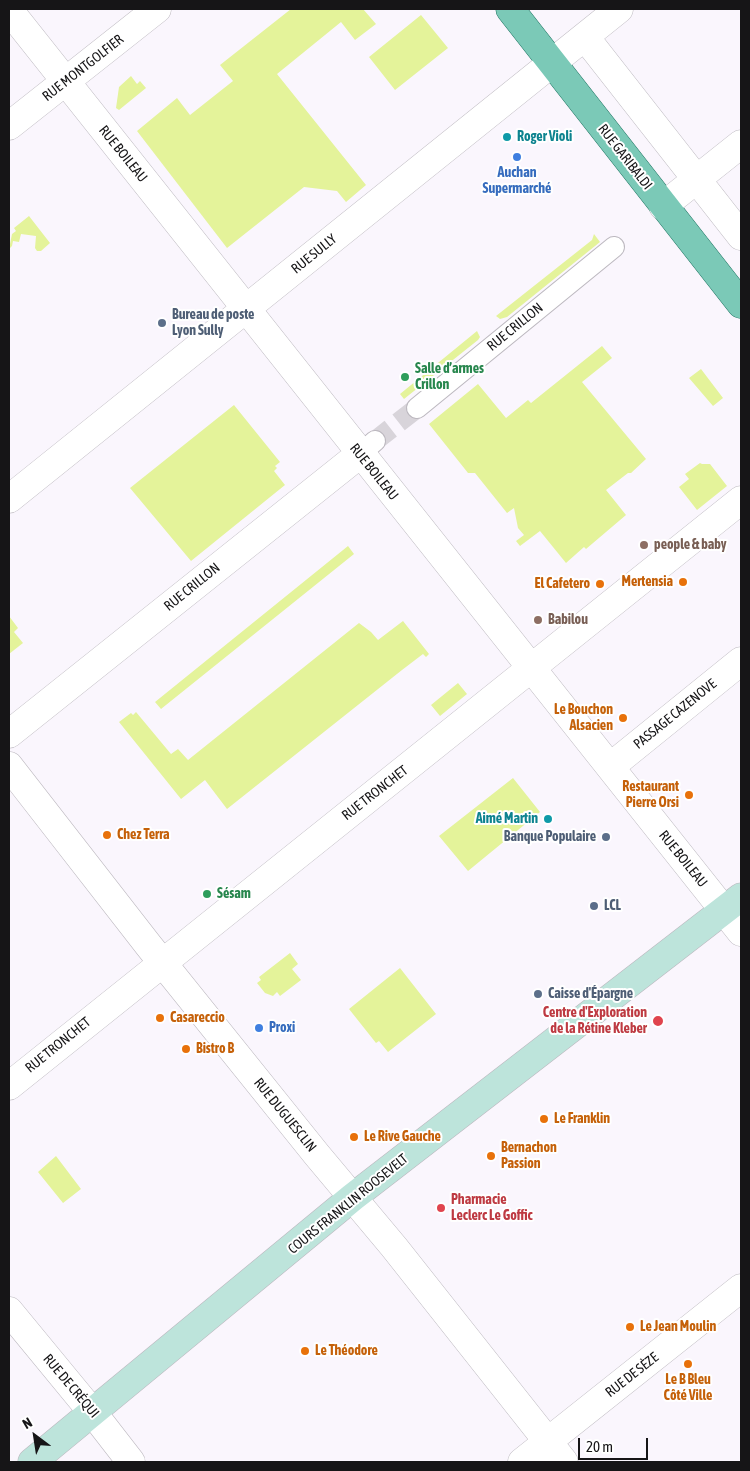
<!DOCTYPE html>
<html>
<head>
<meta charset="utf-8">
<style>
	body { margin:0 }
	#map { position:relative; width:750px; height:1471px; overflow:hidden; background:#faf6fd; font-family:"Asap Condensed",sans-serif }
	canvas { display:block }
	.frame { position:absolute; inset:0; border:10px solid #161517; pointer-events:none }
	.north { position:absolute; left:10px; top:1411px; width:50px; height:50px; -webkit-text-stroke:4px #fff; paint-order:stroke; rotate:329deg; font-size:14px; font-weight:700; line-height:20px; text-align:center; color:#161517 }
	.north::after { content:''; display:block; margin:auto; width:18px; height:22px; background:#161517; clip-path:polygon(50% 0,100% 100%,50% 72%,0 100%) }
	.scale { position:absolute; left:578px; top:1438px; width:70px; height:22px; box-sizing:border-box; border:2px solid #161517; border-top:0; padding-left:6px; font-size:15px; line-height:18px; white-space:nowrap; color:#161517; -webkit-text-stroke:4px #fff; paint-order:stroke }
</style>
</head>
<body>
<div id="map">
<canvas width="750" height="1471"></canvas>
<div class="frame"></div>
<div class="north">N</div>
<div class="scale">20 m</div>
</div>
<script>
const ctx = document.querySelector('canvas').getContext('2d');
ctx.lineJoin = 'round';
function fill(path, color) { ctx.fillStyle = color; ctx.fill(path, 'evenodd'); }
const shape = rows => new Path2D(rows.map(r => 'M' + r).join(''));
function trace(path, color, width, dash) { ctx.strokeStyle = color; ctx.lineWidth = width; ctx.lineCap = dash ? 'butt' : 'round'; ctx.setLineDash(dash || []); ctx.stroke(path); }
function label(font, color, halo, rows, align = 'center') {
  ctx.font = font + ' "Asap Condensed",sans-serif'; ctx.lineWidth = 4; ctx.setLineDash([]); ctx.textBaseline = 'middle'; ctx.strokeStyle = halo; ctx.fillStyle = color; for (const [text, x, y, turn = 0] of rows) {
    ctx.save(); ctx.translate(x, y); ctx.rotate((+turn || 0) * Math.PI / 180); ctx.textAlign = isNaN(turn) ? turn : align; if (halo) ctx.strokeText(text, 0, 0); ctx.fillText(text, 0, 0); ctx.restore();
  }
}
fill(shape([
	[291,9,363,9,376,24,355,40,341,22,277,74,366,185,346,202,337,191,304,187,227,248,137,131,177,98,190,115,233,81,220,65],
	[421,15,448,48,395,90,369,57],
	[131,76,137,84,140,81,146,88,119,110,116,108,119,87],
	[29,216,50,243,41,251,37,251,35,248,36,236,21,234,19,242,13,241,12,246,9,249,12,234,16,231,14,228],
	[594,234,600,242,507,317,500,319,496,316,592,240],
	[477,331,480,337,478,340,404,399,400,394],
	[602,346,612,358,582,382,646,459,631,473,628,473,606,490,626,515,586,549,584,547,566,563,540,531,520,546,516,541,524,535,518,528,514,508,507,513,475,473,468,473,429,424,478,384,506,418,528,400,531,403],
	[701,369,723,398,713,406,689,378],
	[234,405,280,462,275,466,277,468,274,471,285,485,191,561,130,488],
	[700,463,702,464,710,464,727,486,697,510,679,487,689,479,685,474],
	[348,546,354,554,161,709,155,702],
	[9,616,18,628,14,632,23,643,9,654],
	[403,621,429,654,426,657,423,654,402,670,227,809,205,780,181,799,119,722,131,713,133,715,136,712,171,754,178,749,188,760,359,623,371,632,378,640],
	[458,683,467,694,440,716,431,705],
	[513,778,540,812,468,871,439,836],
	[290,953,298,964,292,969,301,980,280,996,277,992,273,996,265,993,257,983,261,980,259,977],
	[400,968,436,1014,388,1052,379,1041,376,1043,349,1009],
	[56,1156,81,1189,63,1203,38,1172]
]), '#e4f39a');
trace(shape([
	[375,441,417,408]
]), '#d8d4da', 20, [20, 10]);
const pedestrian = shape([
	[417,408,614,247],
	[360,454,375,441]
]);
const minor = shape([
	[9,10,741,932],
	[585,37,741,236],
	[9,126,157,9],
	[663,206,741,144],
	[9,499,619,9],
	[9,734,360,454],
	[9,766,149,946,317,1155,394,1247,564,1462],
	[610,767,741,661],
	[9,1086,741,500],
	[9,1311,93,1413,131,1462],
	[522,1462,741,1288]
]);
const secondary = shape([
	[32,1462,353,1197,741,897]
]);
const primary = shape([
	[510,9,741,304]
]);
trace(pedestrian, '#bcb8bf', 22);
trace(minor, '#bcb8bf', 29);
trace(secondary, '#bcb8bf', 29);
trace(primary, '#1e7360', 29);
trace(pedestrian, '#fff', 20);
trace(minor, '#fff', 28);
trace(secondary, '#bde4db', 28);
trace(primary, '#7bc9b7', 28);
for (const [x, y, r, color] of [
	[507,137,5,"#0f9aa8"],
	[517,157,5,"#3f7fe0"],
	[162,323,5,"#5c6f8a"],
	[405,377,5,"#2e9e5b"],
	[644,545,5,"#8d6e63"],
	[683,582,5,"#e8710a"],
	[600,584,5,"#e8710a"],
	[538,620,5,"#8d6e63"],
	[623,718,5,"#e8710a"],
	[689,795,5,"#e8710a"],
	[548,819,5,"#0f9aa8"],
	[107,835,5,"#e8710a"],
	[606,837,5,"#5c6f8a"],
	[207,894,5,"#2e9e5b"],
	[594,906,5,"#5c6f8a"],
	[538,994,5,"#5c6f8a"],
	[160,1018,5,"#e8710a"],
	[658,1021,6,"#e0444e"],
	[259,1028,5,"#3f7fe0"],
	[186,1049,5,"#e8710a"],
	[544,1119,5,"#e8710a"],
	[354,1137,5,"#e8710a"],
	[491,1156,5,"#e8710a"],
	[441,1208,5,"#e0444e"],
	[630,1327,5,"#e8710a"],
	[305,1351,5,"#e8710a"],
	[688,1364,5,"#e8710a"]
]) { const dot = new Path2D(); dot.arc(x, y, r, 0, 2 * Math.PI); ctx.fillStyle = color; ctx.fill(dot); trace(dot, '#fff', 2); }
label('14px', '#161517', '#fff', [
	["RUE MONTGOLFIER",83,68,-38],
	["RUE BOILEAU",123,154,51],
	["RUE GARIBALDI",625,157,52],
	["RUE SULLY",314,254,-39],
	["RUE CRILLON",515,327,-39],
	["RUE BOILEAU",374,472,51],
	["RUE CRILLON",192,587,-39],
	["PASSAGE CAZENOVE",675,714,-39],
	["RUE TRONCHET",375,793,-38],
	["RUE BOILEAU",683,859,51],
	["RUE TRONCHET",58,1045,-39],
	["RUE DUGUESCLIN",285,1115,51],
	["COURS FRANKLIN ROOSEVELT",348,1204,-39],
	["RUE DE SÈZE",632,1375,-38],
	["RUE DE CRÉQUI",71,1386,50]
]);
label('bold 14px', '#0d838f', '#fff', [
	["Roger Violi",517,137],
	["Aimé Martin",538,819,"right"]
], 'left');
label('bold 14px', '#366cbe', '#fff', [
	["Auchan",517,173],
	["Supermarché",517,189],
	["Proxi",269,1028,"left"]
]);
label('bold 14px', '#4e5e75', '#fff', [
	["Bureau de poste",172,315],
	["Lyon Sully",172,331],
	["Banque Populaire",596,837,"right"],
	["LCL",604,906],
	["Caisse d'Épargne",548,994]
], 'left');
label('bold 14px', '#27864d', '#fff', [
	["Salle d’armes",415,369],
	["Crillon",415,385],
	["Sésam",217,894]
], 'left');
label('bold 14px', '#785e54', '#fff', [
	["people & baby",654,545],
	["Babilou",548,620]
], 'left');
label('bold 14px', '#c56008', '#fff', [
	["Mertensia",673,582,"right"],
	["El Cafetero",590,584,"right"],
	["Le Bouchon",613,710,"right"],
	["Alsacien",613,726,"right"],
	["Restaurant",679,787,"right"],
	["Pierre Orsi",679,803,"right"],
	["Chez Terra",117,835],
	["Casareccio",170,1018],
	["Bistro B",196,1049],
	["Le Franklin",554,1119],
	["Le Rive Gauche",364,1137],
	["Bernachon",501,1148],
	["Passion",501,1164],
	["Le Jean Moulin",640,1327],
	["Le Théodore",315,1351],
	["Le B Bleu",688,1380,"center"],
	["Côté Ville",688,1396,"center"]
], 'left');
label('bold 14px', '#be3a42', '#fff', [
	["Centre d'Exploration",647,1013],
	["de la Rétine Kleber",647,1029],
	["Pharmacie",451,1200,"left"],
	["Leclerc Le Goffic",451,1216,"left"]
], 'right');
</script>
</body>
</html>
